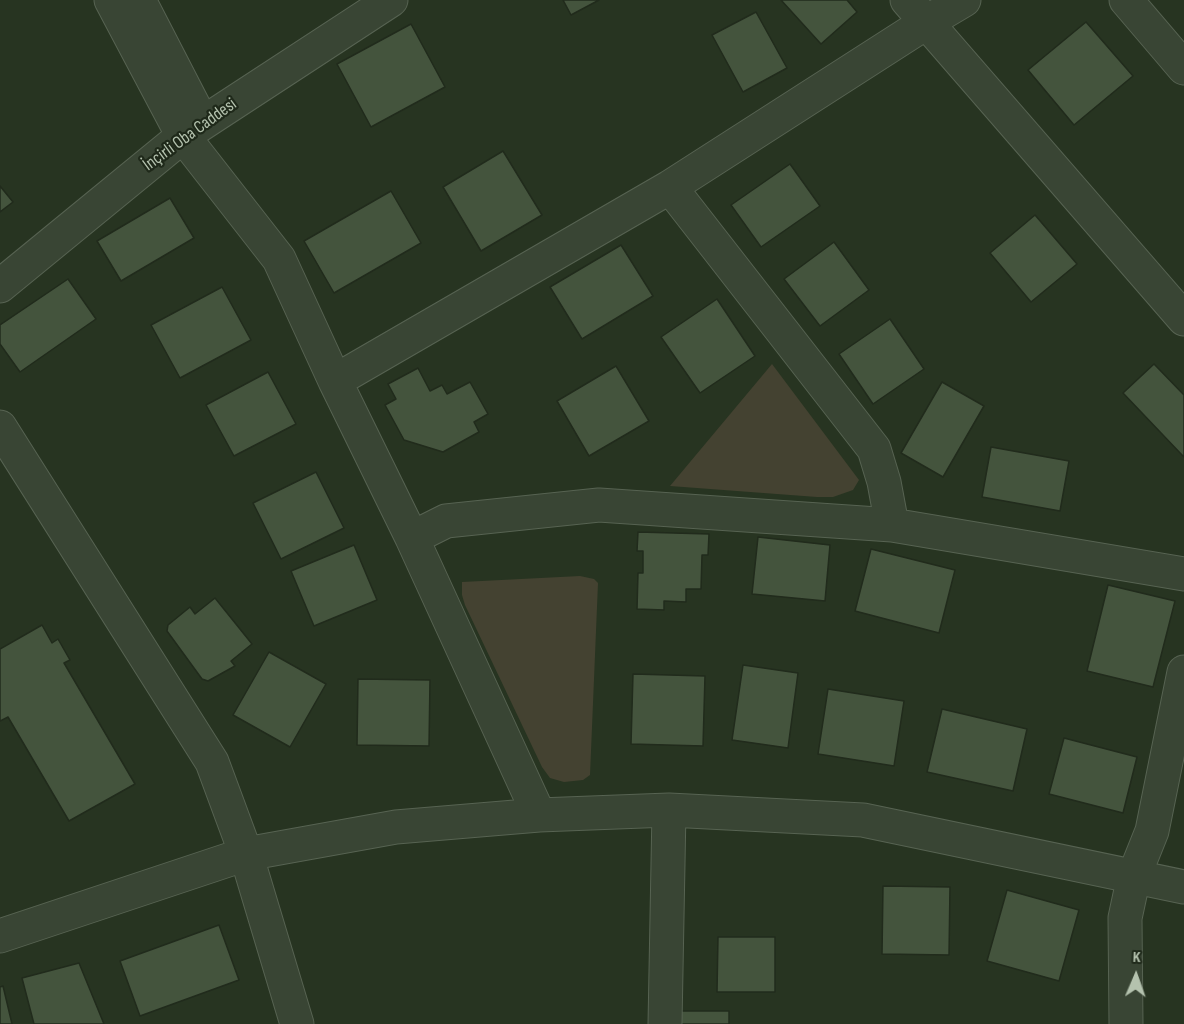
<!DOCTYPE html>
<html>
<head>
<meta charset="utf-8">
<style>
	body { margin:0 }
	#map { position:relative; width:1184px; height:1024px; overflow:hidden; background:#273421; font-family:"Sofia Sans Condensed",sans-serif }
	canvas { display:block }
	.north { position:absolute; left:1106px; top:946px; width:60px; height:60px; -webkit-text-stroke:4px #1f291a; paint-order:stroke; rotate:2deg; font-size:16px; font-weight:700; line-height:24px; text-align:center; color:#b4c2ae }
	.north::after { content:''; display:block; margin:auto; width:21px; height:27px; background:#b4c2ae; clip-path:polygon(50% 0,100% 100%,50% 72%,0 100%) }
</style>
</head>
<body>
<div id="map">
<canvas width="1184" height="1024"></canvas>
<div class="north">K</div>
</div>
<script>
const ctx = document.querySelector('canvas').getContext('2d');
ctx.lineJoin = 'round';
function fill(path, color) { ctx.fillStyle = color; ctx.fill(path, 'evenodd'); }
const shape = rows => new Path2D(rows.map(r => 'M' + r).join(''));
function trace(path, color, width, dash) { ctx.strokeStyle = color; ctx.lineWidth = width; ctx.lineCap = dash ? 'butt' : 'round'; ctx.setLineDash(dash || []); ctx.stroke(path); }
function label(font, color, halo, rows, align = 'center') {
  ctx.font = font + ' "Sofia Sans Condensed",sans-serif'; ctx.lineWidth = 4.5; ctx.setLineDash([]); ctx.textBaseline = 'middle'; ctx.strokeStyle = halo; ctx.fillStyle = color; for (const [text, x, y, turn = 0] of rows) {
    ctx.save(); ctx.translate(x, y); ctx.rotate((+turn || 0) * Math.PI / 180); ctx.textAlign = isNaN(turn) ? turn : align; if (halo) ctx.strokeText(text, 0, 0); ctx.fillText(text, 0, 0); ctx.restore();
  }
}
fill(shape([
	[772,364,859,480,853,490,833,497,817,497,670,486],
	[580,576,594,579,598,583,590,775,583,780,564,782,550,778,542,767,465,605,462,595,462,582]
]), '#444231');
const building = shape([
	[563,0,599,0,571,15,563,0],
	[781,0,847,0,857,12,821,44,781,0],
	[756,12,787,68,743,92,712,35,756,12],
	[1086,22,1133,76,1074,125,1028,70,1086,22],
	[411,24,445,87,371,127,337,64,411,24],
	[503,151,542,215,481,251,443,187,503,151],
	[790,164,820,206,761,247,731,205,790,164],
	[0,186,13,202,0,212,0,186],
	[391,191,421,243,334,293,304,241,391,191],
	[170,198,194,238,121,281,97,241,170,198],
	[1035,215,1077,264,1031,302,990,253,1035,215],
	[834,242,869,290,820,326,784,279,834,242],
	[621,245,653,296,582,339,550,287,621,245],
	[68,279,96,319,20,372,0,344,0,325,68,279],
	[222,287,251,340,180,378,151,325,222,287],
	[717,299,755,356,700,393,661,337,717,299],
	[890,319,924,369,873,404,839,354,890,319],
	[1154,364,1184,395,1184,457,1123,393,1154,364],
	[616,366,649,421,589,456,557,401,616,366],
	[418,368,430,391,442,385,447,394,470,382,488,414,474,422,479,432,443,452,404,440,385,405,396,399,388,384,418,368],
	[268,372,296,424,234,456,206,405,268,372],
	[942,382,984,406,943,477,901,453,942,382],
	[991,447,1069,461,1060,511,982,497,991,447],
	[316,472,344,528,281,559,253,503,316,472],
	[638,532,709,534,708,555,702,555,701,589,686,589,686,602,664,601,664,610,637,609,638,573,643,573,643,551,637,551,638,532],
	[758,537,830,545,825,601,752,594,758,537],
	[354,545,377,600,314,626,291,571,354,545],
	[871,549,955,570,939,633,855,611,871,549],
	[1108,585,1175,601,1153,687,1087,671,1108,585],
	[215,598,252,644,231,661,235,666,208,681,202,679,167,631,168,625,190,607,195,614,215,598],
	[42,625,52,643,58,639,70,660,64,663,135,784,69,821,8,717,0,721,0,649,42,625],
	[269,652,326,684,290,747,233,715,269,652],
	[743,665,798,673,788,748,732,740,743,665],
	[633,674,705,676,703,746,631,744,633,674],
	[358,679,430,680,429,746,357,745,358,679],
	[828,689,904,701,894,766,818,754,828,689],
	[942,709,1027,729,1013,791,927,772,942,709],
	[1064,738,1137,757,1123,813,1049,794,1064,738],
	[883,886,950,887,949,955,882,954,883,886],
	[1007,890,1079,910,1059,981,987,961,1007,890],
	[219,925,239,980,140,1016,120,961,219,925],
	[718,937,775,937,775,992,717,992,718,937],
	[79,963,104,1024,34,1024,22,978,79,963],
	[3,986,12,1024,0,1024,0,987,3,986],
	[678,1011,729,1011,729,1024,678,1024,678,1011]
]);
fill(building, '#44543d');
trace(building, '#212b1c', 1.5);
const minor = shape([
	[111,0,183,136,279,259,335,381,412,538,539,815],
	[139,0,202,122],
	[907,0,1184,319],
	[1126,0,1184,68],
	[670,187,874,449,884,482,892,525],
	[0,286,183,136,391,0],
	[335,381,670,187,927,22,964,0],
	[0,427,212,762,246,854,297,1024],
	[412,538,446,521,599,505,892,525,1184,574],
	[0,936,246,854,396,827,539,815,669,810,863,820,1184,887],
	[665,1024,669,810],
	[1126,1024,1125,918,1134,876,1152,831,1184,672]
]);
trace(minor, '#576352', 35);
trace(minor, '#394534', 33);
label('18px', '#b4c2ae', '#1f291a', [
	["İnçirli Oba Caddesi",190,135,-36]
]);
</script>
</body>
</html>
